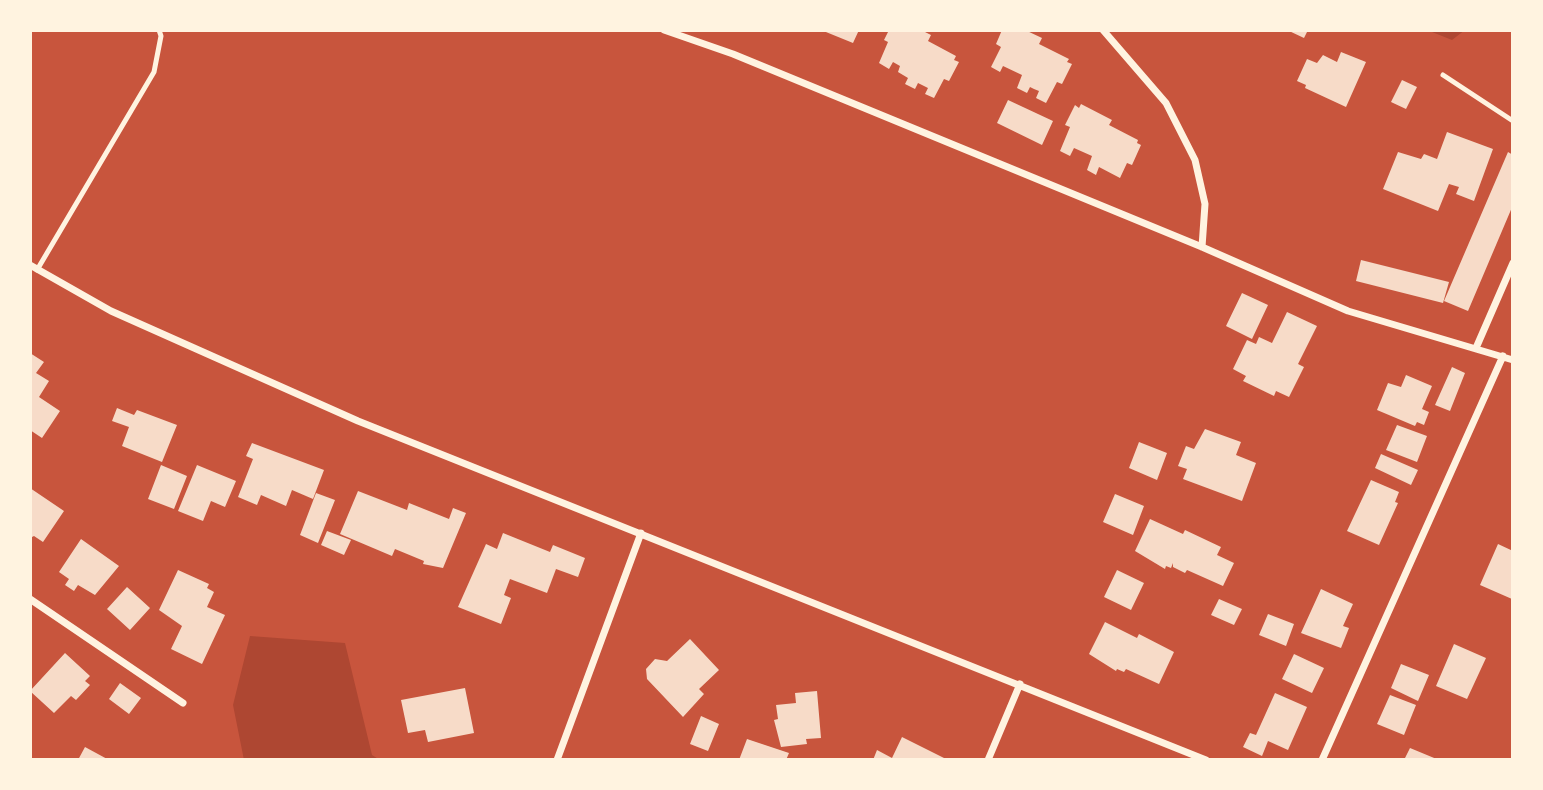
<!DOCTYPE html>
<html>
<head>
<meta charset="utf-8">
<style>
	body { margin:0 }
	#map { position:relative; width:1543px; height:790px; overflow:hidden; background:#c8553d; font-family:Karla,sans-serif }
	canvas { display:block }
	.frame { position:absolute; inset:0; border:32px solid #fff3e0; pointer-events:none }
</style>
</head>
<body>
<div id="map">
<canvas width="1543" height="790"></canvas>
<div class="frame"></div>
</div>
<script>
const ctx = document.querySelector('canvas').getContext('2d');
ctx.lineJoin = 'round';
function fill(path, color) { ctx.fillStyle = color; ctx.fill(path, 'evenodd'); }
const shape = rows => new Path2D(rows.map(r => 'M' + r).join(''));
function trace(path, color, width, dash) { ctx.strokeStyle = color; ctx.lineWidth = width; ctx.lineCap = dash ? 'butt' : 'round'; ctx.setLineDash(dash || []); ctx.stroke(path); }
fill(shape([
	[1427,30,1465,30,1452,40],
	[250,636,345,643,372,755,380,760,244,760,233,705]
]), '#ae4732');
fill(shape([
	[821,30,859,30,853,43],
	[889,30,921,30,931,35,928,41,956,56,954,60,959,62,949,81,944,79,934,98,925,94,928,88,918,83,915,89,905,84,908,78,898,72,900,66,893,62,889,69,879,63,888,42,884,40],
	[1002,30,1025,30,1042,38,1039,44,1069,59,1067,62,1072,64,1062,84,1057,82,1046,103,1036,98,1039,91,1034,89,1030,87,1027,93,1017,88,1022,75,1003,66,1000,72,991,67,1001,47,996,44],
	[1287,30,1308,30,1304,38],
	[1341,52,1366,62,1346,107,1305,88,1306,85,1297,81,1307,59,1317,63,1323,55,1337,62],
	[1402,80,1417,87,1406,109,1391,102],
	[1008,100,1053,121,1042,145,997,123],
	[1081,104,1112,120,1109,125,1138,140,1137,143,1141,145,1132,165,1127,163,1120,178,1099,167,1096,175,1087,170,1092,156,1074,148,1070,156,1060,151,1070,127,1065,125,1075,105,1079,108],
	[1447,132,1493,149,1474,201,1456,194,1459,187,1449,184,1438,211,1383,189,1398,152,1421,159,1424,154,1437,159],
	[1508,152,1513,155,1513,205,1468,311,1444,301],
	[1361,260,1449,282,1443,303,1356,281],
	[1242,293,1268,305,1252,339,1226,326],
	[1287,312,1317,326,1298,364,1304,367,1289,397,1276,391,1274,396,1243,381,1246,376,1233,369,1247,340,1256,344,1259,337,1272,343],
	[30,353,44,362,36,373,49,381,39,397,60,411,42,438,30,430],
	[1452,367,1465,373,1450,411,1435,405],
	[1406,375,1432,386,1422,409,1429,412,1424,425,1417,422,1415,426,1377,410,1388,383,1401,387],
	[117,408,134,415,137,410,177,425,162,462,122,446,129,427,112,421],
	[1397,425,1427,436,1417,462,1386,450],
	[1205,429,1241,442,1236,455,1256,463,1242,501,1183,479,1187,469,1178,466,1186,446,1194,449],
	[1139,442,1167,453,1157,480,1129,468],
	[252,443,324,470,313,499,292,490,286,506,261,495,257,505,238,497,253,459,246,456],
	[1381,454,1418,470,1411,485,1375,468],
	[161,465,187,476,174,509,148,499],
	[197,465,236,481,225,507,211,501,203,521,178,511],
	[1371,480,1399,492,1395,502,1398,503,1379,545,1347,531],
	[30,488,64,511,43,542,34,536,30,538],
	[358,491,407,510,409,503,449,519,453,508,466,513,443,568,423,564,424,561,395,549,392,556,340,534],
	[316,493,335,500,318,543,300,535],
	[1115,494,1144,506,1133,535,1103,522],
	[1150,519,1183,534,1185,530,1221,547,1217,555,1234,563,1223,586,1187,570,1185,573,1173,567,1173,563,1171,568,1166,566,1165,569,1135,551],
	[327,531,351,540,344,555,321,545],
	[503,533,550,552,553,545,585,558,578,577,556,569,547,593,510,579,504,595,511,598,501,624,458,607,486,544,497,549],
	[81,539,119,566,95,595,78,585,74,591,65,585,69,579,59,572],
	[1498,544,1513,551,1512,599,1480,585],
	[178,570,209,584,207,588,214,592,207,607,225,615,202,664,171,649,182,626,159,610],
	[1117,570,1144,583,1131,610,1104,597],
	[127,587,150,608,130,630,107,609],
	[1321,589,1353,604,1343,626,1349,628,1341,648,1301,633],
	[1219,599,1242,609,1234,625,1211,615],
	[1268,614,1294,624,1286,646,1259,635],
	[1105,622,1137,638,1139,634,1174,652,1159,684,1126,669,1124,672,1117,669,1116,671,1089,654],
	[690,639,719,670,699,689,704,694,683,717,647,679,646,669,655,659,667,661],
	[1454,644,1486,658,1467,699,1436,686],
	[65,653,90,676,85,681,90,685,76,700,71,696,54,713,30,691],
	[1294,654,1324,668,1312,693,1282,679],
	[1401,664,1429,675,1418,701,1391,688],
	[120,683,141,698,129,714,109,699],
	[465,688,474,733,428,742,425,730,408,733,401,700],
	[817,691,821,738,806,739,807,744,781,747,774,720,778,719,776,705,796,703,795,693],
	[1275,693,1307,707,1288,750,1268,741,1262,756,1243,747,1250,733,1256,735],
	[1390,695,1416,705,1404,735,1377,724],
	[701,716,719,724,708,751,690,744],
	[902,737,948,760,873,760,877,750,892,758],
	[747,739,789,753,786,760,739,760],
	[85,747,109,760,78,760],
	[1410,748,1439,760,1404,760]
]), '#f7dbc8');
trace(shape([
	[1443,75,1513,121],
	[37,270,154,72,161,36,159,30]
]), '#fff3e0', 5);
trace(shape([
	[664,30,733,54,1202,247,1348,311,1513,360],
	[1103,30,1166,103,1195,160,1205,204,1202,247],
	[30,265,111,311,358,421,1206,760],
	[1476,348,1513,263],
	[30,599,183,703],
	[557,760,641,533],
	[988,760,1020,684],
	[1322,760,1503,356]
]), '#fff3e0', 7);
</script>
</body>
</html>
